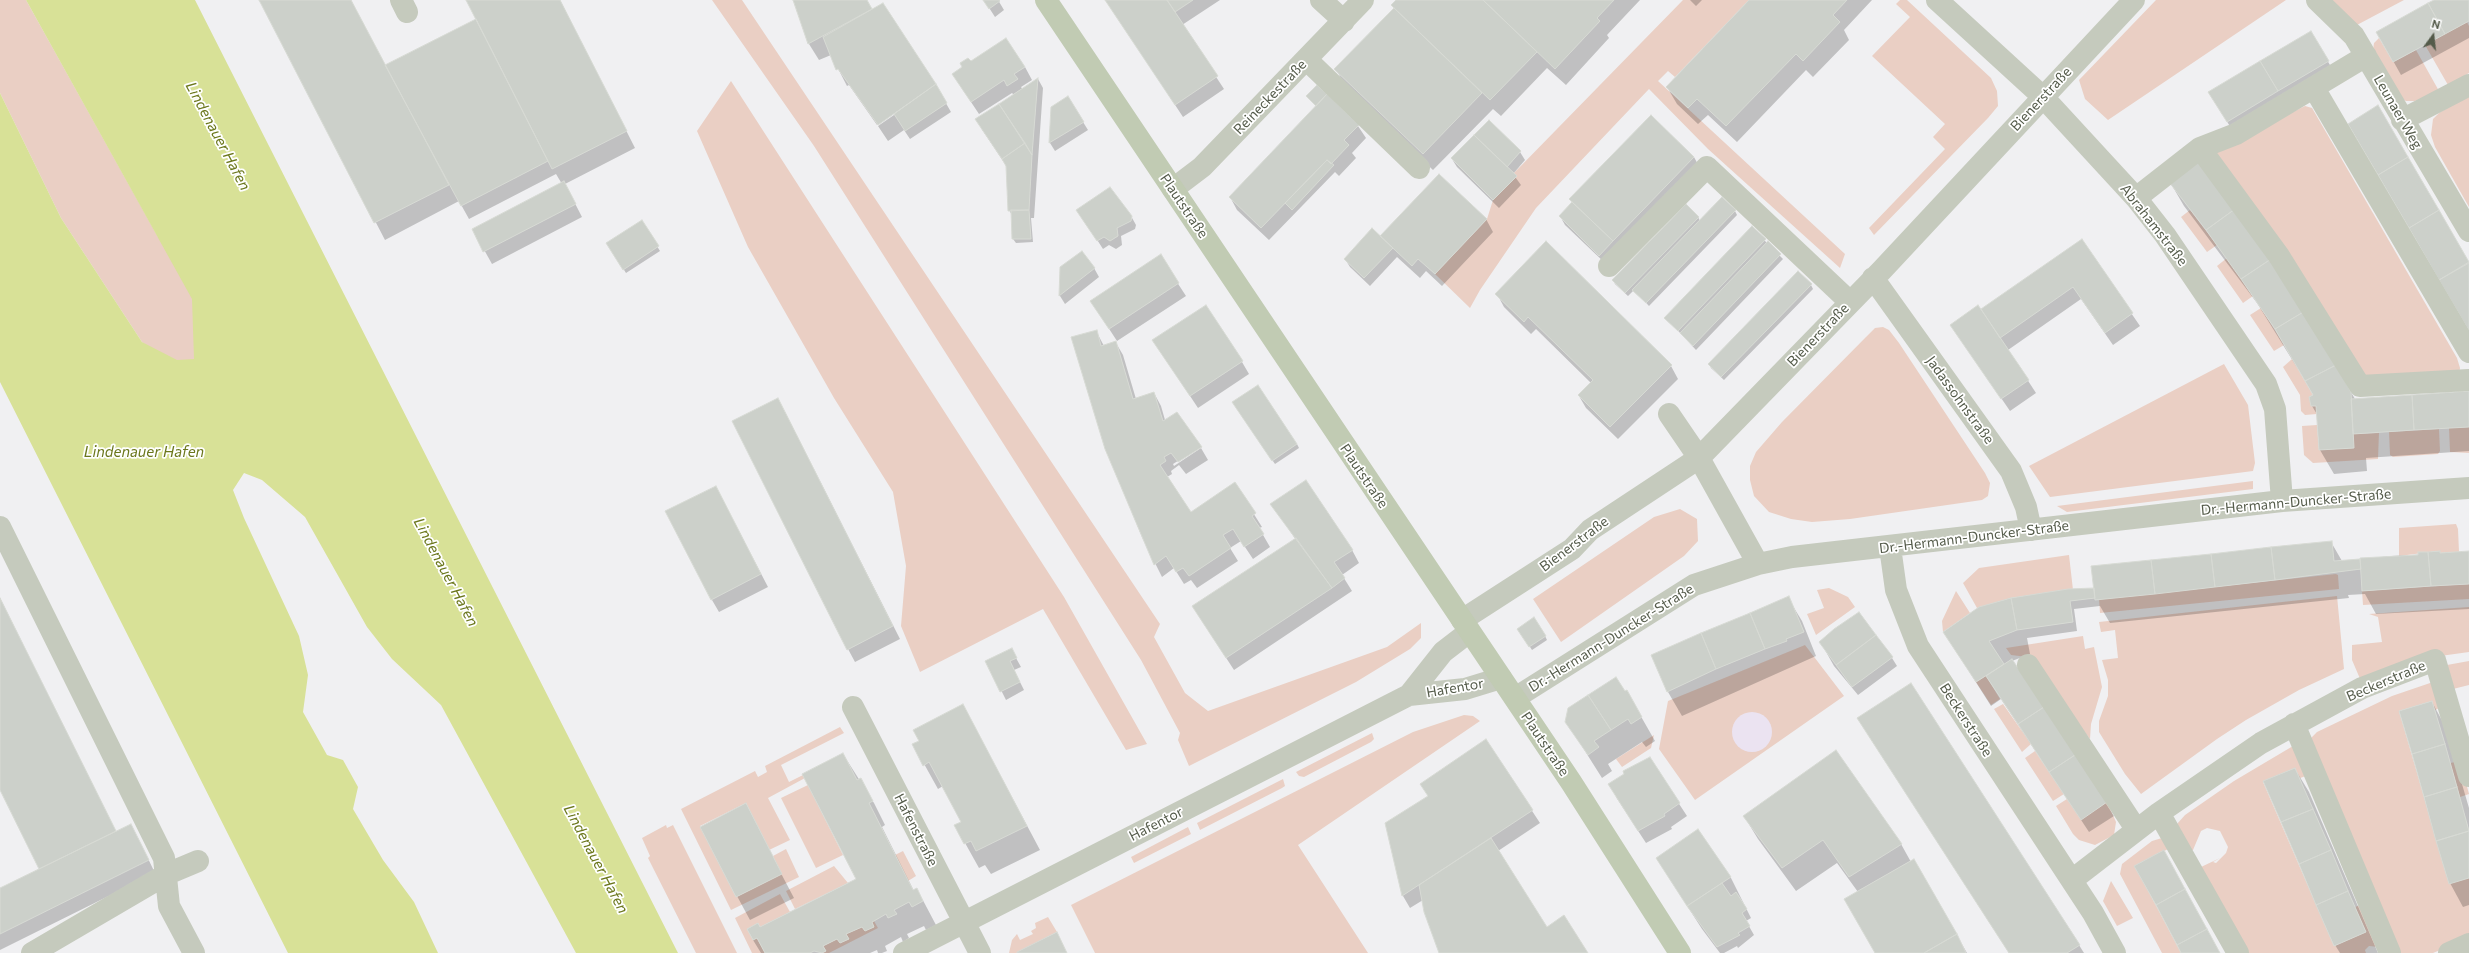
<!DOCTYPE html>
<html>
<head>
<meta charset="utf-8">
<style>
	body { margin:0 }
	#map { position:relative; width:2469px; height:953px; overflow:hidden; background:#f0f0f2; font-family:Commissioner,sans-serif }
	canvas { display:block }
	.north { position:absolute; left:2413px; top:16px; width:40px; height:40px; -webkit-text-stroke:3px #fff; paint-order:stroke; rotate:15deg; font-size:11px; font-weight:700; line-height:16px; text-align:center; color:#545b4a }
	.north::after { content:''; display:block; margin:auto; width:14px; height:18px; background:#545b4a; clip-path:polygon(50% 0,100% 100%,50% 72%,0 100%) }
</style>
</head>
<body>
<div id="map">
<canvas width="2469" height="953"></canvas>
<div class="north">N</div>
</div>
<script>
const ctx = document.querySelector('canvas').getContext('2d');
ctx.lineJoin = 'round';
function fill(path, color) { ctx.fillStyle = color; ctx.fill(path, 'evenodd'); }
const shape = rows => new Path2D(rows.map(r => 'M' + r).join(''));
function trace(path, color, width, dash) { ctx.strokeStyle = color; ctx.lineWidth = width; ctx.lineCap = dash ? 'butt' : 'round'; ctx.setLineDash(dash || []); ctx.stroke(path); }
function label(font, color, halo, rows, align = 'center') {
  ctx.font = font + ' Commissioner,sans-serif'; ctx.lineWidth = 3.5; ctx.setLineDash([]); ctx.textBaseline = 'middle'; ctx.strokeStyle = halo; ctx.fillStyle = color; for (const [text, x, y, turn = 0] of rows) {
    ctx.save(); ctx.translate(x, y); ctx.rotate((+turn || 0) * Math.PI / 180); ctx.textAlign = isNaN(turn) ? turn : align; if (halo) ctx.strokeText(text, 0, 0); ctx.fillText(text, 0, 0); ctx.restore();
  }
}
fill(shape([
	[0,0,26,0,158,237,178,201,226,408,142,342,61,218,0,93],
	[712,0,742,0,1160,624,1154,637,1185,693,1208,711,1387,647,1421,623,1421,638,1410,649,1356,682,1189,766,1178,740,1180,733,1141,660,814,146],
	[1683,0,1749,0,1675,77,1668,71,1658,81,1845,254,1840,268,1708,149,1649,89,1536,208,1480,290,1470,308,1435,274,1487,219,1493,200,1516,176,1514,173],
	[1900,0,1907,0,1991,78,1997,91,1998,106,1988,118,1874,235,1869,228,1945,149,1933,137,1945,124,1872,56,1910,17,1896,4],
	[2156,0,2286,0,2108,120,2085,99,2079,80],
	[2330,0,2404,0,2355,26],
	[2467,22,2469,26,2469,73,2448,85,2425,45],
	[2379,38,2393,62,2416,50,2439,91,2415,101,2406,101,2398,97,2373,50,2374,43],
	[731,81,1064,597,1147,744,1126,750,1043,609,920,672,901,626,906,566,893,492,834,398,748,247,697,131],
	[2469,95,2469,207,2435,147,2431,135,2433,119,2439,113],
	[2305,106,2312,108,2457,358,2460,368,2459,374,2364,381,2211,152],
	[2190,210,2217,245,2207,252,2181,217],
	[2227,258,2253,296,2243,303,2217,266],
	[2261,308,2284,345,2274,351,2250,315],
	[1883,327,1889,330,1899,343,1985,473,1990,483,1988,496,1982,500,1850,519,1812,522,1791,519,1769,512,1754,496,1750,480,1750,466,1756,452,1782,422,1866,337,1875,328],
	[2292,359,2313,395,2309,397,2316,406,2317,414,2305,415,2301,411,2300,395,2283,367],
	[2224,364,2248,405,2255,463,2253,471,2050,497,2029,466],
	[2317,425,2319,450,2353,448,2353,434,2379,433,2378,459,2313,463,2304,455,2302,426],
	[2469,427,2469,453,2450,452,2449,428],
	[2439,429,2440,451,2438,454,2393,457,2390,455,2389,432],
	[2253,481,2253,489,2067,512,2057,506],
	[1680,509,1697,519,1698,541,1684,556,1561,642,1533,599,1654,517],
	[2456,524,2458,529,2459,552,2440,553,2439,551,2399,556,2399,528],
	[2069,555,2073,590,2011,598,1980,608,1977,608,1963,583,1979,568],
	[2336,574,2338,575,2339,589,2100,613,2099,599],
	[2469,584,2469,599,2363,605,2362,591],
	[1829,588,1848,597,1855,607,1816,635,1807,614,1824,608,1817,590],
	[1956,591,1970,613,1943,632,1942,621],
	[2337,596,2344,669,2299,690,2246,720,2217,739,2141,794,2125,774,2099,732,2099,721,2108,696,2108,680,2102,660,2118,658,2115,630,2101,632,2099,622],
	[2469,607,2469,652,2433,657,2361,681,2352,660,2352,645,2382,642,2378,617,2369,614],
	[2083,636,2085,649,2094,647,2102,687,2091,724,2090,739,2027,657,2011,655,2006,648],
	[1805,645,1844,696,1695,800,1659,749,1668,701],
	[2469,661,2469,685,2453,689,2447,665],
	[1986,676,2000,699,1991,705,1976,682],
	[2433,682,2444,706,2435,710,2432,701,2399,711,2449,883,2469,878,2469,938,2433,953,2396,953,2311,738,2317,732,2392,696],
	[2003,704,2031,744,2022,752,1994,709],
	[1464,715,1473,716,1480,721,1298,845,1368,953,1095,953,1071,905,1413,732],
	[840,727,844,733,781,765,789,782,803,775,805,778,768,798,790,840,769,850,746,803,700,826,736,897,781,874,773,856,786,849,799,877,731,910,681,809,755,771,758,777,767,772,765,766],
	[1372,733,1374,739,1371,742,1304,777,1299,776,1296,772],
	[1654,735,1651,748,1622,767,1616,759],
	[2293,746,2309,775,2300,778,2295,768,2263,782,2334,946,2366,932,2355,907,2363,904,2379,947,2369,946,2365,950,2366,953,2243,953,2201,867,2220,858,2213,862,2216,863,2226,853,2228,847,2220,831,2207,828,2201,831,2193,850,2189,851,2177,824,2185,815,2234,781],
	[2035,751,2064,794,2053,801,2025,758],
	[2460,761,2469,794,2460,797,2450,763],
	[1283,779,1285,786,1282,788,1200,830,1197,823],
	[808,785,843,855,816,868,781,798],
	[2067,799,2081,819,2107,802,2116,822,2114,835,2095,845,2079,840,2073,834,2056,806],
	[666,825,667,828,673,825,737,953,696,953,648,858,650,856,642,838],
	[1188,827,1191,834,1134,863,1131,857],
	[2162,838,2174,846,2135,866,2181,953,2162,953,2120,874,2122,864,2152,841],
	[903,851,916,876,908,881,895,855],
	[834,866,848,883,795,909,786,891],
	[2111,881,2133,918,2117,926,2103,901],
	[780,894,790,912,760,927,758,923,747,929,753,940,757,938,765,953,752,953,735,918],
	[1048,917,1057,932,1017,953,1009,953,1012,940,1017,934,1020,940,1033,934,1031,931,1036,928,1035,923],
	[874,921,878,928,829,953,822,953,826,951,823,946,837,939,840,943,849,939,846,934,862,927,865,931,874,927,872,922]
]), '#eacfc4');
fill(shape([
	'1732 732a20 20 0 1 1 40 0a20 20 0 1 1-40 0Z'
]), '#ebe3f1');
fill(shape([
	[26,0,195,0,678,953,576,953,441,705,392,659,367,627,305,517,262,480,244,473,233,490,244,518,299,636,308,675,303,712,327,755,343,760,358,787,353,809,383,860,414,902,438,953,288,953,0,382,0,93,61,218,142,342,177,360,194,359,192,299]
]), '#d8e197');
fill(shape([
	[260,0,351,0,385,66,479,23,467,0,560,0,635,148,565,184,582,217,492,264,473,230,562,184,556,174,469,219,459,201,385,240],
	[794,0,866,0,872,10,934,84,877,125,849,85,847,86,831,55,819,60,809,44],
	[984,0,998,0,1004,10,995,17],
	[1106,0,1220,0,1182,25,1224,89,1183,117],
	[1397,0,1640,0,1607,35,1609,38,1566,85,1547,68,1501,116,1493,109,1433,170,1345,86,1336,69,1394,9,1392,5],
	[1690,0,1702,0,1696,6],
	[1750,0,1872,0,1844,30,1849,40,1813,77,1806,70,1737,142,1708,115,1698,124,1677,104,1667,87],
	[2437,0,2469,0,2469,38,2401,75,2377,32],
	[2310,32,2333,70,2232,130,2210,92],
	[970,63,1025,67,1032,80,1021,87,1023,90,1038,79,1043,88,1034,218,1031,218,1033,242,1016,243,1013,239,1013,217,1009,210,1007,167,981,128,1014,95,1012,93,979,114,961,87],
	[936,86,951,112,910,139,904,130,888,141,878,126],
	[1308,96,1358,126,1366,138,1352,153,1356,158,1339,176,1335,172,1269,240,1237,210,1230,197,1317,107],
	[1052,107,1083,122,1088,130,1055,151,1050,143],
	[2378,107,2469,263,2469,329,2350,124],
	[1651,116,1694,157,1703,174,1605,263,1565,225,1560,216,1573,203,1571,199],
	[1489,121,1520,152,1525,160,1513,174,1521,185,1499,208,1457,167,1452,159],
	[2170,182,2284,279,2355,399,2469,392,2469,451,2366,458,2367,471,2334,474,2320,450,2318,416,2312,406,2314,395,2257,303,2184,206],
	[1735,211,1737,215,1649,306,1634,290,1628,296,1615,284,1613,280,1698,217,1700,221],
	[1131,216,1136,225,1135,229,1121,236,1122,245,1116,249,1109,245,1103,249,1083,218],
	[1486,219,1493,232,1442,286,1426,271,1420,278,1397,257,1370,286,1350,267,1345,259,1381,237],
	[642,222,660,251,626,273,607,243],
	[1752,228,1783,259,1696,350,1666,318],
	[2081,240,2140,326,2113,345,2081,299,2008,350,2036,393,2010,411,1951,325,1980,311],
	[1160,256,1186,296,1117,341,1091,301],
	[1061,268,1094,268,1099,277,1065,304,1060,296],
	[1811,285,1813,289,1724,380,1711,368,1709,364],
	[1497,294,1671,366,1678,379,1618,439,1586,408,1579,396,1591,383,1536,329,1531,334,1504,307],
	[1096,331,1104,346,1116,343,1123,355,1136,399,1154,393,1161,406,1165,420,1200,447,1173,464,1174,466,1201,448,1208,460,1186,474,1179,465,1171,471,1172,474,1167,477,1191,513,1235,484,1262,527,1259,528,1270,547,1253,559,1241,541,1230,548,1238,561,1197,588,1191,580,1184,584,1174,568,1162,577,1142,537,1106,449],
	[1153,340,1242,362,1249,374,1198,408],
	[1235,406,1297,444,1299,448,1275,464],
	[785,412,900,639,855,662,848,649],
	[716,487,768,587,719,612,712,600],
	[1272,504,1352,550,1359,563,1342,575,1352,591,1234,670,1193,607,1296,540],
	[2331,542,2342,561,2391,556,2469,552,2469,609,2376,614,2365,594,2348,595,2349,598,2110,623,2100,606,2074,609,2077,631,2027,638,2030,654,2012,661,2114,816,2089,832,2001,699,1991,706,1944,632,2095,589],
	[0,598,116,832,138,838,155,873,0,950,0,889,41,869,0,787],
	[1788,598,1802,621,1816,656,1682,716,1668,692,1653,655],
	[1521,633,1545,636,1547,640,1532,650],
	[1821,643,1892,658,1897,666,1858,695,1834,666],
	[1016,658,1021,667,1014,670,1024,690,1006,700,987,662],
	[1627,692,1655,741,1646,747,1642,742,1608,764,1612,771,1602,778,1566,721],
	[2432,702,2445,726,2469,808,2469,905,2463,907,2450,883],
	[963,705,1040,850,991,874,985,865,979,868,955,825,963,822,943,786,938,789,918,753,920,741],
	[1858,718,2079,945,2084,953,2009,953],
	[1486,741,1540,823,1498,851,1547,928,1587,953,1440,953,1423,900,1410,908,1403,896,1387,824,1429,797],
	[843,754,874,803,885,825,882,827,914,891,917,889,936,925,926,930,924,926,907,934,909,938,903,942,901,937,885,946,887,951,882,953,878,953,877,950,870,953,761,953,753,940,760,929,857,879],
	[1649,758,1687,816,1671,827,1672,829,1646,843,1616,797],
	[2295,769,2309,792,2378,953,2340,953,2335,945],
	[745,805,794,898,750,920,737,896],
	[1744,816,1901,844,1911,862,1914,860,1967,953,1877,953,1858,892,1837,863,1796,891,1758,839],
	[1698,831,1731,878,1751,918,1746,921,1754,935,1738,948,1737,946,1724,953,1720,953,1702,929,1657,859]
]), '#0003');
const building = shape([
	[259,0,351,0,449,185,374,223,259,0],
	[466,0,560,0,627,131,552,169,466,0],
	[793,0,867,0,872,9,808,44,793,0],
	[983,0,999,0,1000,1,989,9,983,0],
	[1105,0,1167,0,1218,76,1175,105,1105,0],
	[1167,0,1193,0,1175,12,1167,0],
	[1396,0,1483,0,1537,52,1490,100,1391,5,1396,0],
	[1483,0,1614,0,1597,18,1600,21,1555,69,1483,0],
	[1749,0,1847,0,1833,15,1840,22,1803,61,1796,54,1726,126,1697,99,1688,108,1666,87,1749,0],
	[2434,0,2469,0,2469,21,2445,34,2428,3,2434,0],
	[883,3,936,84,878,125,838,69,836,70,823,37,883,3],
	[2428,3,2445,34,2393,62,2376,32,2428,3],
	[1394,8,1482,93,1423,154,1334,69,1394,8],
	[476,19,548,161,461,206,385,65,476,19],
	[2311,31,2329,61,2278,91,2260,61,2311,31],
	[1006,38,1025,67,1014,74,1018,79,1007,86,1004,80,971,102,952,74,962,67,960,63,968,58,971,61,1006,38],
	[2260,61,2278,91,2227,122,2208,92,2260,61],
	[1038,78,1032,155,999,104,1038,78],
	[936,84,947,103,905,131,894,114,936,84],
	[1317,85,1327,94,1316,106,1306,96,1317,85],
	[1327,94,1359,125,1344,140,1349,145,1331,164,1327,160,1261,228,1229,197,1327,94],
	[1068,96,1084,122,1049,143,1051,107,1068,96],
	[999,104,1025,143,1002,159,975,119,999,104],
	[2378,105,2408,157,2378,175,2348,124,2378,105],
	[1651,115,1694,157,1613,241,1569,199,1651,115],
	[1489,120,1521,151,1507,167,1474,135,1489,120],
	[1474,135,1517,176,1493,200,1451,158,1474,135],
	[1025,143,1032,155,1029,210,1008,211,1006,166,1002,159,1025,143],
	[2408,157,2439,210,2409,228,2378,175,2408,157],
	[1327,160,1334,165,1292,210,1285,203,1327,160],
	[2196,160,2235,209,2206,230,2169,182,2196,160],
	[1439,174,1487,219,1435,274,1418,259,1412,266,1380,236,1439,174],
	[564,181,576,204,483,252,472,229,564,181],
	[1110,187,1132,216,1131,221,1117,228,1118,236,1110,241,1104,237,1097,241,1076,210,1110,187],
	[1722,197,1736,210,1646,303,1632,290,1722,197],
	[1572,202,1613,241,1599,256,1559,216,1572,202],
	[1686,204,1699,217,1625,293,1612,280,1686,204],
	[2235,209,2271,259,2241,279,2206,230,2235,209],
	[1011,210,1029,210,1031,239,1012,239,1011,210],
	[2439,210,2469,262,2439,280,2409,228,2439,210],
	[642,220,659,246,623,270,606,243,642,220],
	[1752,226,1766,239,1678,331,1664,318,1752,226],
	[1372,228,1393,248,1364,278,1344,259,1372,228],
	[2082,239,2133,313,2105,333,2073,287,2000,338,1981,309,2082,239],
	[1546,241,1672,365,1610,427,1578,395,1593,380,1528,317,1524,322,1495,294,1546,241],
	[1768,241,1781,254,1693,346,1680,333,1768,241],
	[1082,251,1095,268,1059,296,1060,267,1082,251],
	[1161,254,1179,283,1109,329,1090,301,1161,254],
	[2271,259,2305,311,2275,329,2241,279,2271,259],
	[2469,263,2469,331,2439,280,2469,263],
	[1798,271,1812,284,1721,377,1708,364,1798,271],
	[1206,305,1243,361,1190,396,1152,340,1206,305],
	[1978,305,2029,380,2001,399,1950,325,1978,305],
	[2305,311,2336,365,2305,381,2275,329,2305,311],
	[1097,330,1101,346,1116,341,1133,399,1154,392,1163,421,1177,412,1202,447,1178,462,1171,453,1164,457,1166,461,1160,465,1191,512,1235,482,1256,513,1252,516,1264,534,1244,547,1233,529,1223,535,1231,548,1189,576,1183,568,1176,572,1166,556,1154,565,1105,449,1071,337,1097,330],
	[2336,365,2351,392,2354,448,2319,450,2316,406,2311,406,2309,397,2313,395,2305,381,2336,365],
	[1258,385,1297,444,1272,461,1232,402,1258,385],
	[2469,391,2469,427,2414,430,2412,395,2469,391],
	[2412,395,2414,430,2353,434,2351,399,2412,395],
	[778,398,893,626,847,650,732,421,778,398],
	[1306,480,1353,550,1334,562,1345,578,1332,588,1270,504,1306,480],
	[716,486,761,574,711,600,665,511,716,486],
	[1296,538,1332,588,1226,658,1192,606,1296,538],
	[2332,541,2334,561,2360,559,2361,569,2275,580,2271,547,2332,541],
	[2271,547,2275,580,2215,587,2211,554,2271,547],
	[2440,551,2440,553,2469,551,2469,584,2431,586,2428,552,2440,551],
	[2418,552,2428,552,2431,586,2362,591,2360,558,2418,555,2418,552],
	[2211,554,2215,587,2155,594,2151,560,2211,554],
	[2151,560,2155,594,2095,600,2091,566,2151,560],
	[2094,588,2095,598,2070,601,2073,622,2017,630,2011,598,2068,589,2094,588],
	[1789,596,1804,632,1786,639,1787,641,1765,649,1750,613,1789,596],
	[0,598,116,831,39,869,0,790,0,598],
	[2011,598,2017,630,1989,641,2004,664,1976,682,1943,632,1979,607,2011,598],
	[1859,612,1876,635,1836,665,1819,642,1834,629,1859,612],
	[1750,613,1765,649,1716,669,1701,633,1750,613],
	[1534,617,1546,636,1529,647,1517,629,1534,617],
	[1701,633,1716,669,1667,692,1651,655,1701,633],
	[1876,635,1893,657,1852,687,1836,665,1876,635],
	[1012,648,1017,658,1010,661,1020,682,1000,692,985,661,1012,648],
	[2012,659,2044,707,2018,724,1986,676,2012,659],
	[1616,677,1625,691,1627,690,1642,717,1631,724,1628,719,1611,730,1588,695,1616,677],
	[1911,683,2080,945,2067,953,2009,953,1857,718,1911,683],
	[1588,695,1611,730,1594,741,1599,747,1588,755,1565,722,1568,708,1588,695],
	[2432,701,2445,744,2412,754,2399,711,2432,701],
	[963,704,1027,826,976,851,971,841,964,844,954,825,961,822,929,762,923,766,912,744,919,741,913,730,963,704],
	[2044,707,2075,755,2049,772,2018,724,2044,707],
	[1486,739,1533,810,1402,896,1385,823,1428,796,1420,784,1486,739],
	[2445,744,2457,787,2424,797,2412,754,2445,744],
	[1836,750,1902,844,1849,877,1823,840,1782,868,1743,816,1836,750],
	[843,753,857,780,861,778,873,801,869,803,913,890,917,888,923,901,912,907,909,902,894,910,897,914,888,918,886,914,874,921,872,922,874,927,865,931,862,927,846,934,849,939,840,943,837,939,823,946,826,951,822,953,814,951,810,953,765,953,757,938,753,940,747,929,758,923,760,927,856,879,802,774,843,753],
	[2075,755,2107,802,2081,820,2049,772,2075,755],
	[1650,757,1680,803,1664,814,1665,816,1638,831,1608,784,1624,774,1623,771,1650,757],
	[2295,768,2313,809,2281,822,2263,781,2295,768],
	[2457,787,2469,831,2436,841,2424,797,2457,787],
	[746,803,782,874,736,897,700,827,746,803],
	[2313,809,2331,850,2299,864,2281,822,2313,809],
	[131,824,149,860,0,934,0,888,131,824],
	[1698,829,1731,877,1687,906,1656,858,1698,829],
	[2469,831,2469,878,2449,884,2436,841,2469,831],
	[1491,838,1547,927,1564,915,1588,953,1439,953,1424,912,1419,885,1491,838],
	[2164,850,2185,889,2156,905,2134,866,2164,850],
	[2331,850,2348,891,2316,905,2299,864,2331,850],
	[1914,859,1957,934,1924,953,1875,953,1844,899,1914,859],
	[1722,883,1731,896,1736,892,1747,909,1742,913,1750,926,1738,933,1740,935,1717,947,1687,906,1722,883],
	[2185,889,2207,929,2177,945,2156,905,2185,889],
	[2348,891,2366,932,2334,946,2316,905,2348,891],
	[2207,929,2220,953,2181,953,2177,945,2207,929],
	[1057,932,1067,953,1017,953,1017,952,1057,932],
	[1957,934,1966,953,1924,953,1957,934]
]);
fill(building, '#ccd0ca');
trace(building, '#d7dad4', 1);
trace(shape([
	[401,0,407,12],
	[1321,0,1344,21],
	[1937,0,2043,97,2136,198,2165,235,2266,384,2275,409,2282,501],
	[2317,0,2354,36,2469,231],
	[1307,60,1419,168],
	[2314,88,2469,352],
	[2402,120,2469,85],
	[2200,148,2279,256,2360,386,2469,380],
	[1173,189,1202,167,1363,0],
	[2136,198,2200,148,2236,134,2366,56],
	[1609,266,1707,167,1850,302],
	[1873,278,2011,471,2026,507,2031,530],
	[1669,414,1699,458,1758,564],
	[0,527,164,858,169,906,194,953],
	[1890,547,1896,590,1918,646,2093,913,2115,953],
	[1462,620,1572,549,1590,530,1699,458,1882,270,2134,0],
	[2028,665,2136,829],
	[1409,695,1443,652,1469,632],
	[1515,698,1694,585,1758,564,1792,557,2282,501,2469,488],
	[853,707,980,953],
	[2294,724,2390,953],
	[2159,813,2238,953],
	[2072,880,2159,813,2261,743,2362,688,2435,660,2469,776],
	[32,953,167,874,198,861],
	[904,953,1409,695,1465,689,1501,678],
	[2449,953,2469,944]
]), '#c5cabd', 22);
trace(shape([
	[1046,0,1571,782,1680,953]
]), '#c1cbb3', 22);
label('14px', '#545b4a', '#fff', [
	["Reineckestraße",1270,97,-46],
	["Bienerstraße",2041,99,-47],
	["Leunaer Weg",2398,112,60],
	["Plautstraße",1184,206,56],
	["Abrahamstraße",2154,225,52],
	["Bienerstraße",1818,335,-46],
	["Jadassohnstraße",1960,400,54],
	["Plautstraße",1364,476,56],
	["Dr.-Hermann-Duncker-Straße",2296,502,-5],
	["Dr.-Hermann-Duncker-Straße",1974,537,-7],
	["Bienerstraße",1574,544,-37],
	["Dr.-Hermann-Duncker-Straße",1611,638,-32],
	["Beckerstraße",2386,681,-23],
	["Hafentor",1455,688,-10],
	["Beckerstraße",1966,720,57],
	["Plautstraße",1545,744,56],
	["Hafentor",1156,824,-27],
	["Hafenstraße",916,830,63]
]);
label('italic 15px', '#6b771c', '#fff', [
	["Lindenauer Hafen",218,136,62],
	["Lindenauer Hafen",144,452],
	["Lindenauer Hafen",446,572,62],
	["Lindenauer Hafen",596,859,62]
]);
</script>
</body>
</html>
